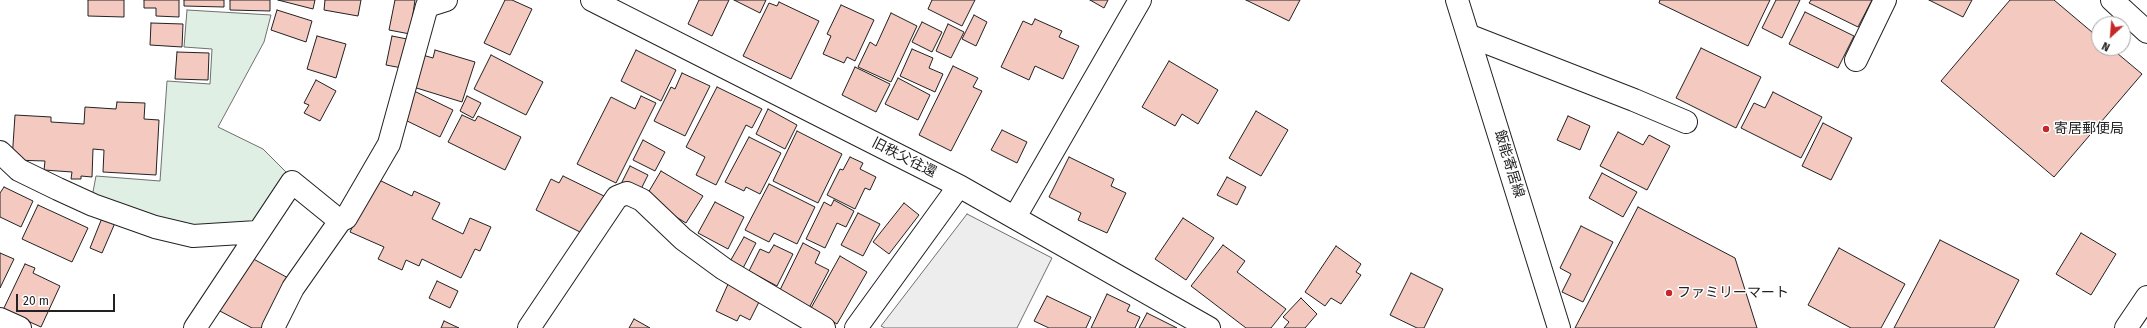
<!DOCTYPE html>
<html>
<head>
<meta charset="utf-8">
<style>
	body { margin:0 }
	#map { position:relative; width:2147px; height:328px; overflow:hidden; background:#fff; font-family:"Fira Sans",sans-serif }
	canvas { display:block }
	.north { position:absolute; left:2091px; top:16px; width:40px; height:40px; box-sizing:border-box; background:#fff; border:1px solid #a7a7a7; border-radius:50%; rotate:206deg; font-size:11px; font-weight:700; line-height:16px; text-align:center; color:#222 }
	.north::after { content:''; display:block; margin:auto; width:14px; height:18px; background:#c62828; clip-path:polygon(50% 0,100% 100%,50% 72%,0 100%) }
	.scale { position:absolute; left:16px; top:294px; width:99px; height:18px; box-sizing:border-box; border:2px solid #222; border-top:0; padding-left:5px; font-size:12px; line-height:14px; white-space:nowrap; color:#222; -webkit-text-stroke:3px #fff; paint-order:stroke }
</style>
</head>
<body>
<div id="map">
<canvas width="2147" height="328"></canvas>
<div class="north">N</div>
<div class="scale">20 m</div>
</div>
<script>
const ctx = document.querySelector('canvas').getContext('2d');
ctx.lineJoin = 'round';
function fill(path, color) { ctx.fillStyle = color; ctx.fill(path, 'evenodd'); }
const shape = rows => new Path2D(rows.map(r => 'M' + r).join(''));
function trace(path, color, width, dash) { ctx.strokeStyle = color; ctx.lineWidth = width; ctx.lineCap = dash ? 'butt' : 'round'; ctx.setLineDash(dash || []); ctx.stroke(path); }
function label(font, color, halo, rows, align = 'center') {
  ctx.font = font + ' "Fira Sans","Noto Sans JP",sans-serif'; ctx.lineWidth = 3; ctx.setLineDash([]); ctx.textBaseline = 'middle'; ctx.strokeStyle = halo; ctx.fillStyle = color; for (const [text, x, y, turn = 0] of rows) {
    ctx.save(); ctx.translate(x, y); ctx.rotate((+turn || 0) * Math.PI / 180); ctx.textAlign = isNaN(turn) ? turn : align; if (halo) ctx.strokeText(text, 0, 0); ctx.fillText(text, 0, 0); ctx.restore();
  }
}
const green = shape([
	[187,10,271,15,264,42,218,127,263,149,289,175,256,223,196,229,92,197,96,176,160,181,167,81,210,84,212,49,184,47,187,10]
]);
fill(green, '#e0efe3');
trace(green, '#6f6f6f', 1);
const parking = shape([
	[967,214,1052,258,1017,328,885,328,881,326,967,214]
]);
fill(parking, '#ededed');
trace(parking, '#6f6f6f', 1);
const building = shape([
	[88,0,124,0,124,17,88,16,88,0],
	[144,0,179,0,179,17,156,16,156,8,144,8,144,0],
	[184,0,224,0,224,7,184,6,184,0],
	[230,0,270,0,270,11,230,10,230,0],
	[278,0,315,0,313,9,278,0],
	[325,0,361,0,358,16,324,10,325,0],
	[395,0,415,0,410,34,389,30,395,0],
	[505,0,512,0,532,9,510,55,484,43,505,0],
	[699,0,729,0,712,36,688,24,699,0],
	[734,0,766,0,760,13,734,0],
	[932,0,975,0,962,26,928,9,932,0],
	[1090,0,1108,0,1104,8,1090,0],
	[1246,0,1300,0,1289,21,1246,0],
	[1660,0,1770,0,1748,46,1659,3,1660,0],
	[1776,0,1800,0,1782,38,1762,28,1776,0],
	[1811,0,1872,0,1858,27,1809,3,1811,0],
	[1929,0,1972,0,1963,17,1929,0],
	[2010,0,2054,0,2099,38,2099,48,2111,48,2142,74,2054,177,1941,81,2010,0],
	[779,2,819,21,791,79,743,56,769,3,777,6,779,2],
	[841,5,874,20,855,61,847,57,844,63,823,54,831,36,827,34,841,5],
	[277,10,312,21,306,42,271,30,277,10],
	[1805,12,1854,36,1838,68,1789,44,1805,12],
	[891,13,917,26,891,82,858,67,870,42,876,46,891,13],
	[974,15,987,22,976,46,962,39,974,15],
	[1035,19,1062,31,1059,37,1079,46,1063,79,1035,66,1029,80,1001,67,1023,21,1032,25,1035,19],
	[922,22,942,32,932,52,912,42,922,22],
	[151,23,183,24,182,47,150,45,151,23],
	[948,24,964,32,951,58,936,51,948,24],
	[317,36,346,44,336,78,307,69,317,36],
	[392,36,407,39,402,68,386,65,392,36],
	[1701,48,1761,77,1736,128,1676,98,1701,48],
	[912,49,933,58,929,68,943,74,935,92,900,76,912,49],
	[435,50,475,62,462,102,410,86,419,54,433,58,435,50],
	[636,50,676,70,661,101,621,81,636,50],
	[177,52,209,53,208,80,175,79,177,52],
	[491,55,543,82,526,115,474,89,491,55],
	[1169,61,1218,90,1198,124,1182,114,1175,126,1142,107,1169,61],
	[953,66,978,78,973,87,982,91,951,151,919,135,953,66],
	[855,67,890,84,876,112,842,95,855,67],
	[682,73,710,86,685,136,654,121,671,87,675,89,682,73],
	[898,78,930,95,918,120,885,104,898,78],
	[316,80,336,91,320,121,304,113,309,105,304,103,316,80],
	[717,87,762,109,752,128,746,125,716,185,696,175,705,157,686,147,717,87],
	[414,91,453,110,440,137,401,118,414,91],
	[1773,92,1822,117,1801,158,1741,128,1754,103,1765,108,1773,92],
	[467,96,481,103,473,118,460,111,467,96],
	[641,96,656,103,616,183,577,164,611,97,635,109,641,96],
	[117,102,145,103,144,119,159,120,156,175,103,172,104,150,93,149,92,177,81,176,81,179,71,179,72,172,44,170,45,161,12,160,15,115,51,117,51,122,84,124,85,107,116,109,117,102],
	[768,109,797,125,785,149,756,134,768,109],
	[1256,111,1288,130,1261,176,1229,158,1256,111],
	[462,115,475,121,478,116,521,137,505,170,448,142,462,115],
	[1568,116,1590,126,1580,150,1557,140,1568,116],
	[1823,123,1852,138,1831,180,1802,166,1823,123],
	[1002,130,1027,142,1017,163,991,150,1002,130],
	[797,131,842,154,818,203,773,181,797,131],
	[1618,132,1643,145,1649,135,1670,146,1647,190,1600,166,1618,132],
	[749,137,781,153,760,194,746,187,744,191,725,182,749,137],
	[643,140,665,152,655,171,633,160,643,140],
	[850,157,863,163,860,169,876,177,870,190,865,188,855,209,827,195,840,169,843,170,850,157],
	[1069,157,1114,179,1111,186,1126,193,1107,233,1078,220,1081,213,1049,197,1069,157],
	[630,166,648,175,640,191,622,182,630,166],
	[661,171,703,196,686,223,645,198,661,171],
	[1602,173,1637,192,1623,217,1589,198,1602,173],
	[563,176,606,197,594,221,589,218,582,233,536,210,551,179,559,183,563,176],
	[1227,177,1246,187,1237,205,1217,195,1227,177],
	[375,178,412,196,414,191,440,203,432,219,463,234,470,218,491,227,480,251,475,249,461,278,422,259,419,266,406,260,402,270,378,259,384,247,350,232,375,178],
	[769,184,815,207,797,244,774,233,769,242,745,230,769,184],
	[4,187,33,201,21,227,0,217,0,193,4,187],
	[834,200,854,211,846,227,837,223,825,248,806,239,824,202,831,206,834,200],
	[715,202,744,217,728,249,698,233,715,202],
	[904,203,919,215,889,254,873,242,904,203],
	[38,205,88,228,72,262,22,239,38,205],
	[1638,207,1735,258,1757,328,1575,328,1638,207],
	[858,213,880,224,863,256,841,245,858,213],
	[102,218,115,223,102,253,90,248,102,218],
	[1183,218,1214,238,1186,280,1155,259,1183,218],
	[1581,226,1613,242,1583,302,1562,292,1571,274,1560,268,1581,226],
	[2081,233,2116,254,2091,295,2056,274,2081,233],
	[744,237,756,243,741,272,728,265,744,237],
	[1940,240,2019,280,1994,328,1894,328,1940,240],
	[803,243,820,252,815,263,829,270,808,310,778,294,803,243],
	[774,245,793,254,777,286,749,271,760,249,769,253,774,245],
	[1223,245,1245,261,1237,272,1286,309,1271,328,1246,328,1191,286,1223,245],
	[1336,246,1361,264,1356,272,1361,275,1341,304,1331,298,1325,306,1305,292,1336,246],
	[1839,248,1905,284,1881,328,1851,328,1808,305,1839,248],
	[0,253,14,259,0,288,0,253],
	[248,256,290,279,263,328,252,328,218,310,248,256],
	[840,256,867,272,837,324,811,308,840,256],
	[25,264,35,268,33,273,60,286,41,327,3,310,25,264],
	[1411,273,1443,289,1424,328,1417,328,1390,315,1411,273],
	[437,281,458,291,450,308,429,298,437,281],
	[729,282,761,298,750,320,740,315,737,321,716,311,729,282],
	[1107,294,1130,305,1127,311,1140,317,1135,328,1091,328,1107,294],
	[1047,296,1091,317,1086,328,1049,328,1034,321,1047,296],
	[1301,298,1317,314,1305,328,1284,328,1289,322,1283,317,1301,298],
	[1147,313,1177,328,1139,328,1147,313],
	[634,319,650,328,629,328,634,319],
	[444,321,459,328,441,328,444,321]
]);
fill(building, '#f3c9c0');
trace(building, '#222', 1);
const minor = shape([
	[592,0,959,186,1209,328],
	[2112,0,2147,32],
	[1470,36,1634,100,1686,122],
	[1856,60,1885,0],
	[0,152,19,170,58,189,93,205,155,227,193,236,257,232],
	[1015,217,1140,0],
	[0,319,20,328],
	[195,328,292,182,340,221],
	[273,328,293,288,340,221,346,218,389,144,427,6,446,0],
	[529,328,617,197,627,193,642,200,683,239,724,269,824,328],
	[856,328,959,186],
	[2126,328,2147,297]
]);
const major = shape([
	[1457,0,1559,328]
]);
trace(minor, '#222', 24);
trace(major, '#222', 24);
trace(minor, '#fff', 22);
trace(major, '#fff', 22);
for (const [x, y, r, color] of [
	[2046,129,4,"#c62828"],
	[1669,293,4,"#c62828"]
]) { const dot = new Path2D(); dot.arc(x, y, r, 0, 2 * Math.PI); ctx.fillStyle = color; ctx.fill(dot); trace(dot, '#fff', 1.5); }
label('14px', '#222', '#fff', [
	["寄居郵便局",2054,129],
	["ファミリーマート",1677,293]
], 'left');
label('14px', '#222', '#fff', [
	["旧秩父往還",904,158,27],
	["飯能寄居線",1509,164,73]
]);
</script>
</body>
</html>
